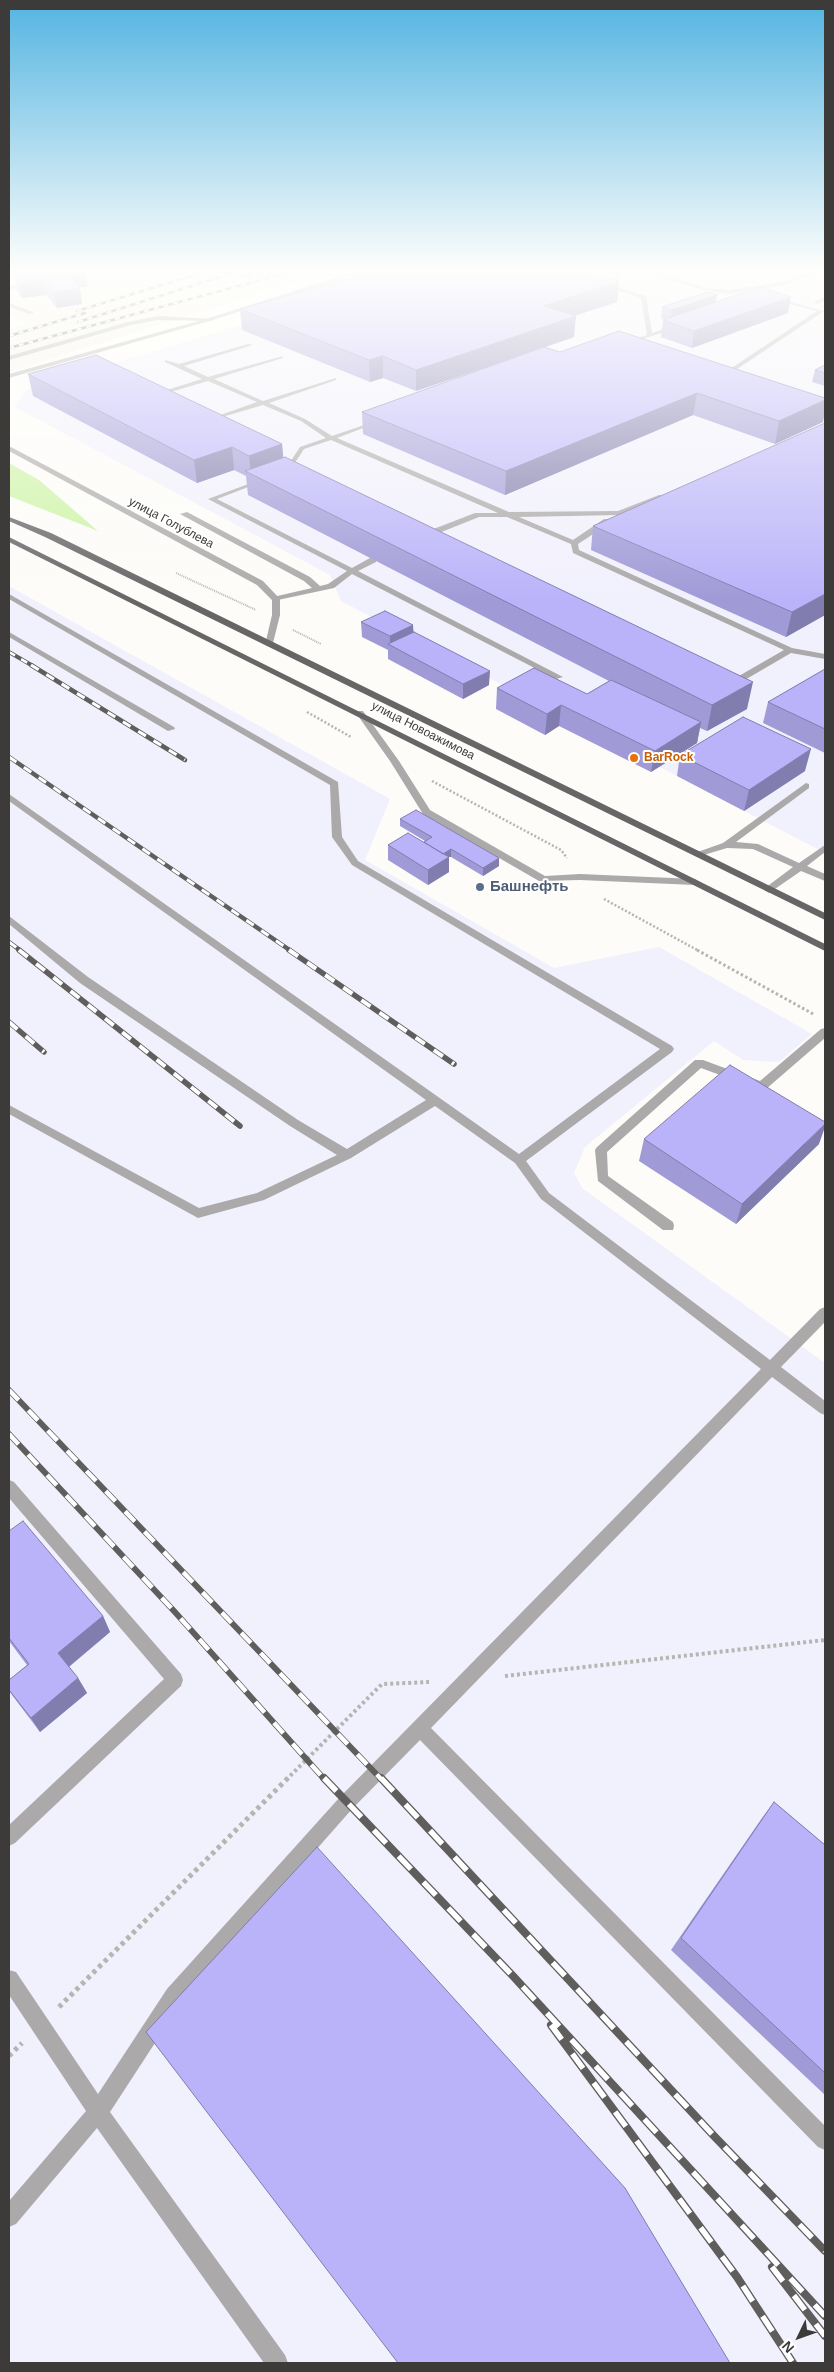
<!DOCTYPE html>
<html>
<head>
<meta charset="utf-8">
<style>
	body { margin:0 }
	#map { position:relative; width:834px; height:2372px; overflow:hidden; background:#fdfcf9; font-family:Arial,sans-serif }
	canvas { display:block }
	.frame { position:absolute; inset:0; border:10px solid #3c3b3a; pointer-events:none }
	.north { position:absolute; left:774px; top:2312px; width:50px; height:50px; -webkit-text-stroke:4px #fff; paint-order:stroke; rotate:228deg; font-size:14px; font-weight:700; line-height:20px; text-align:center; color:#3c3b3a }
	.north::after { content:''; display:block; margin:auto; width:18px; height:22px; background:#3c3b3a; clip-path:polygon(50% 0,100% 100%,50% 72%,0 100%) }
</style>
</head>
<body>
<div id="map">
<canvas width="834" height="2372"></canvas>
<div class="frame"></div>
<div class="north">N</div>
</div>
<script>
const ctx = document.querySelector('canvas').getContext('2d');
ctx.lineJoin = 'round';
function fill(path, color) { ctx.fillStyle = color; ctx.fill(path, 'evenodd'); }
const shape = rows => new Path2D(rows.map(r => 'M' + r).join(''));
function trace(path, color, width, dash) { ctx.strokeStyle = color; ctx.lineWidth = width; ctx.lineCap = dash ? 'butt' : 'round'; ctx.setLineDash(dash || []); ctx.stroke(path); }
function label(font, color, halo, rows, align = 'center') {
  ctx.font = font + ' Arial,sans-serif'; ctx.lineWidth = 4; ctx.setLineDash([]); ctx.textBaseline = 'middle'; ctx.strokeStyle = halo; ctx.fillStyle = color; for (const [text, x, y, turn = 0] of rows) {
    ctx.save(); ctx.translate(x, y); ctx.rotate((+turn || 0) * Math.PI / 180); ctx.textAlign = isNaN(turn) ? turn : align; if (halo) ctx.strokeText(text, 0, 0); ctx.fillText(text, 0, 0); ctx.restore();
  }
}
fill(shape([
	[432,268,825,268,825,853,341,601,330,575,15,407,27,389],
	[9,586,390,799,365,860,554,968,659,947,812,1034,779,1062,743,1060,714,1041,585,1147,574,1173,582,1188,825,1363,825,2363,9,2363]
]), '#f1f0fd');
fill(shape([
	[9,268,339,268,9,372,9,329,27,323,9,316]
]), '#f6f2e8');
fill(shape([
	[9,463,39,480,98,531,9,496]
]), '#ccf3a4');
trace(shape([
	[176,573,256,610],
	[293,630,321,644]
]), '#b6b5b2', 2, [1, 1]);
trace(shape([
	[307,712,351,737],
	[432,781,561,850,567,858],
	[604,899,699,951]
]), '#b6b5b2', 2.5, [2, 2]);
trace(shape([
	[697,950,815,1015]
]), '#b6b5b2', 3, [2.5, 2.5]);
trace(shape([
	[505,1676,825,1640],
	[286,1780,382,1684,429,1682]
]), '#b6b5b2', 4, [3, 3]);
trace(shape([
	[59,2007,288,1778],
	[9,2056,22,2043]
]), '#b6b5b2', 5, [4, 4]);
fill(shape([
	[108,268,119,268,70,279,67,277,108,268],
	[601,268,614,269,623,277,605,283,646,296,652,333,678,324,680,327,624,345,624,343,647,335,641,298,598,284,598,282,616,276,610,271,601,268],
	[634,268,642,268,706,288,728,290,782,282,823,268,825,268,825,271,783,285,728,294,703,290,634,268],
	[764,268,771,268,762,271,764,268],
	[35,282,35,284,9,290,9,286,35,282],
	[825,297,825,301,817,304,814,302,825,297],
	[790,302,824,311,722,379,718,379,718,377,817,311,790,304,790,302],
	[9,303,33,312,34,313,29,314,9,307,9,303],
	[158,316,214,319,211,321,158,320,131,325,9,360,9,356,128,322,158,316],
	[248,344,253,345,184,366,208,377,283,356,283,358,214,379,263,401,336,378,336,380,269,403,305,419,332,436,379,420,379,422,337,438,509,512,618,511,659,495,663,495,663,497,619,515,519,517,573,540,604,519,610,519,610,523,578,544,579,550,792,648,825,654,825,659,791,653,731,688,725,688,725,684,784,650,573,553,571,544,507,517,479,517,424,539,418,539,418,535,475,513,498,513,331,440,304,449,289,472,280,474,280,472,285,470,300,447,326,438,301,421,263,405,212,420,212,418,257,402,208,381,157,396,154,394,202,379,165,362,165,360,179,364,248,344],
	[259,480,264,481,217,499,352,568,370,558,376,558,376,562,358,571,563,677,556,679,352,574,334,588,273,601,273,597,312,588,304,581,180,514,187,512,310,577,320,586,328,584,347,571,208,499,259,480],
	[9,594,338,782,342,837,358,861,672,1046,674,1049,672,1052,526,1161,549,1193,770,1360,820,1309,825,1307,825,1322,781,1367,825,1401,825,1415,820,1413,772,1377,431,1728,825,2126,825,2150,818,2147,420,1740,352,1809,181,2003,110,2112,285,2355,288,2363,264,2363,97,2128,16,2224,9,2227,9,2201,86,2111,9,1995,9,1970,16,1972,98,2094,167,1989,340,1797,761,1369,541,1199,515,1163,435,1106,351,1158,264,1200,198,1218,9,1114,9,1105,199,1208,257,1193,337,1155,290,1126,80,983,9,924,9,916,88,977,298,1120,347,1149,426,1100,9,801,9,794,519,1154,660,1049,352,865,332,837,330,785,9,599,9,594],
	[9,632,174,727,175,729,168,731,9,637,9,632],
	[357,711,363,711,399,761,430,810,545,876,580,874,695,879,700,882,695,885,580,880,539,881,423,814,390,761,356,713,357,711],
	[806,783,809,784,809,788,736,842,758,844,799,863,825,845,825,852,807,866,825,874,825,881,801,871,769,893,764,890,765,888,793,867,753,849,727,848,697,857,692,854,723,843,806,783],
	[825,1028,825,1038,766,1089,758,1089,701,1068,607,1152,608,1176,673,1222,674,1226,673,1230,663,1230,598,1181,595,1150,597,1147,695,1060,703,1060,760,1081,821,1029,825,1028],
	[9,1480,14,1482,181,1674,183,1680,181,1686,15,1843,9,1846,9,1825,164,1679,9,1498,9,1480]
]), '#aba9a9');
fill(shape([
	[366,268,374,268,213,320,9,378,9,374,209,318,366,268],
	[9,446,263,581,280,599,280,615,272,647,265,645,272,615,272,600,257,585,9,451,9,446]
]), '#aba9a9');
fill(shape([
	[9,517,51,533,825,913,825,920,45,537,9,521,9,517],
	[9,537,825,944,825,951,9,542,9,537]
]), '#686566');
const railFar5 = shape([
	[241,277,272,268],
	[77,311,218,268],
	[78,322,248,268],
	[9,336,85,313],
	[9,348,305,268]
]);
const railFar4 = shape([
	[9,652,33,666]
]);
const railFar3 = shape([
	[31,665,185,760],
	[9,757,291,951],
	[9,942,21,951]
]);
const railFar2 = shape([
	[19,950,240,1126],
	[289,950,454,1064],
	[9,1022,44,1052]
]);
const railFar1 = shape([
	[9,1390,382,1780],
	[9,1434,174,1611,325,1780]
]);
const rail = shape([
	[324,1778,513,1976,825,2316],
	[381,1778,714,2136,825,2251],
	[551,2025,737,2277,793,2363],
	[772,2267,825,2336]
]);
trace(railFar5, '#5f5e5c', 2.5);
trace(railFar4, '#5f5e5c', 4);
trace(railFar3, '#5f5e5c', 4.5);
trace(railFar2, '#5f5e5c', 5.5);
trace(railFar1, '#5f5e5c', 6);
trace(rail, '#5f5e5c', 8);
trace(railFar5, '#fff', 2, [5]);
trace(railFar4, '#fff', 2.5, [7]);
trace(railFar3, '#fff', 3, [9]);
trace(railFar2, '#fff', 4, [11]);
trace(railFar1, '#fff', 4.5, [14]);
trace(rail, '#fff', 5.5, [18]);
fill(shape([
	[9,268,49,268,88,286,79,287,82,304,57,308,46,295,22,298,17,291,14,275,9,274],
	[31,271,34,272,18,274],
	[594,269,587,271,617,302,574,316,574,337,545,347,560,352,823,422,775,444,693,415,505,495,363,434,362,412,491,366,416,391,383,378,370,382,242,330,240,309],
	[716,302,788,313,692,348,661,337,663,320,665,320,661,318,662,307],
	[825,365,825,386,812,382,815,370],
	[28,374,282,444,283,458,747,709,707,731,700,728,697,743,651,772,559,726,545,735,496,709,497,688,587,694,609,681,248,495,246,476,234,470,197,483,33,396],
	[593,526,825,615,786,637,591,550],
	[361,622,414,632,489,685,463,699,388,659,388,650,362,637],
	[825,669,825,753,763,723,768,702],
	[680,755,805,771,744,811,677,776],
	[400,819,499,866,483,876,451,857,449,857,449,872,428,885,388,860,388,845,424,842,425,841,400,826],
	[644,1139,819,1144,736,1224,639,1161],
	[9,1531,103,1616,110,1632,69,1667,78,1678,87,1693,40,1732,9,1691,9,1680,27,1665,9,1641],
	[774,1802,825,1845,825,2095,671,1950,762,1818]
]), '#a09ad7');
fill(shape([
	[12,268,30,268,31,271,14,276],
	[578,268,595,268,594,269,577,275],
	[85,270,88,286,70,289,67,273],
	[43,279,46,295,22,298,19,282],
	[619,281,617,302,543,326,544,306],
	[80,288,82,304,57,308,54,292],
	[717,295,715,306,670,321,672,310],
	[791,297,788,313,692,348,694,331],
	[576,316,574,337,416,391,416,370],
	[383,356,383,378,370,382,369,360],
	[697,393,693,415,505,495,506,471],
	[825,400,825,412,823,422,775,444,779,421],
	[282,444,284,468,251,474,249,456],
	[232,447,234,470,197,483,194,460],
	[825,594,825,615,786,637,792,612],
	[413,625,414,639,390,645,390,636],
	[490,671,489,685,463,699,463,684],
	[753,682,747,709,707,731,712,705],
	[561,705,559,726,545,735,547,714],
	[701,722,697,743,651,772,655,751],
	[811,749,805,771,744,811,749,790],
	[451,849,451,857,449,857,449,872,428,885,428,870,437,857],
	[499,858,499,866,483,876,483,868],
	[825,1124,825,1127,819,1144,736,1224,742,1204],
	[103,1616,110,1632,67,1668,58,1653],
	[78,1678,87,1693,40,1732,31,1718]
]), '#827daf');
const building = shape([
	[35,268,49,268,52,270,41,271,35,268],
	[68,268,79,268,85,270,67,273,80,288,54,292,43,279,19,282,14,275,68,268],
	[385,268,576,268,619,281,544,306,576,316,416,370,383,356,369,360,240,309,385,268],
	[760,287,791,297,694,331,663,320,760,287],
	[707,292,717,295,672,310,662,307,707,292],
	[619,331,825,398,825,400,779,421,697,393,506,471,362,412,544,347,560,352,619,331],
	[96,355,282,444,249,456,232,447,194,460,28,374,96,355],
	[825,365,825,373,815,370,825,365],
	[825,423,825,594,792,612,593,526,825,423],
	[285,457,753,682,712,705,245,471,285,457],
	[385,611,413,625,390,636,361,622,385,611],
	[414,632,490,671,463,684,388,644,414,632],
	[534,668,587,694,611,680,701,722,655,751,561,705,547,714,497,688,534,668],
	[825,669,825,729,768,702,825,669],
	[743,717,811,749,749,790,680,755,743,717],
	[416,810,499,858,483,868,451,849,443,854,424,842,432,837,400,819,416,810],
	[408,833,449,857,428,870,388,845,408,833],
	[730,1065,825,1122,825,1124,742,1204,644,1139,730,1065],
	[23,1521,103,1616,58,1653,78,1678,31,1718,9,1690,9,1680,29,1664,9,1638,9,1531,23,1521],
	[774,1802,825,1845,825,2073,681,1938,774,1802],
	[317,1847,625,2188,730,2363,398,2363,146,2032,317,1847]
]);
fill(building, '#bab3fa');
trace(building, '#827daf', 1);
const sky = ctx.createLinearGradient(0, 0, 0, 600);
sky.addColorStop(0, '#53b4e1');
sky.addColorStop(0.45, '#fefefc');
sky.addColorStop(1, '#fefefc00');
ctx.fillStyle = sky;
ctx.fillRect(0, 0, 834, 600);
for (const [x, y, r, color] of [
	[634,758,5,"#e8710a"],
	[480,887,5,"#5c6f8a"]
]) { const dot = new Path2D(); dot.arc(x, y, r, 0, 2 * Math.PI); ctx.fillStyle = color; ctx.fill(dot); trace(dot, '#fff', 2); }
label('12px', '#3c3b3a', '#fff', [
	["улица Голублева",171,523,28],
	["улица Новоажимова",423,731,27]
]);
label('bold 12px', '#c56008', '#fff', [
	["BarRock",644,758]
], 'left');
label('bold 15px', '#4e5e75', '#fff', [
	["Башнефть",490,887]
], 'left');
</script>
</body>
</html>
